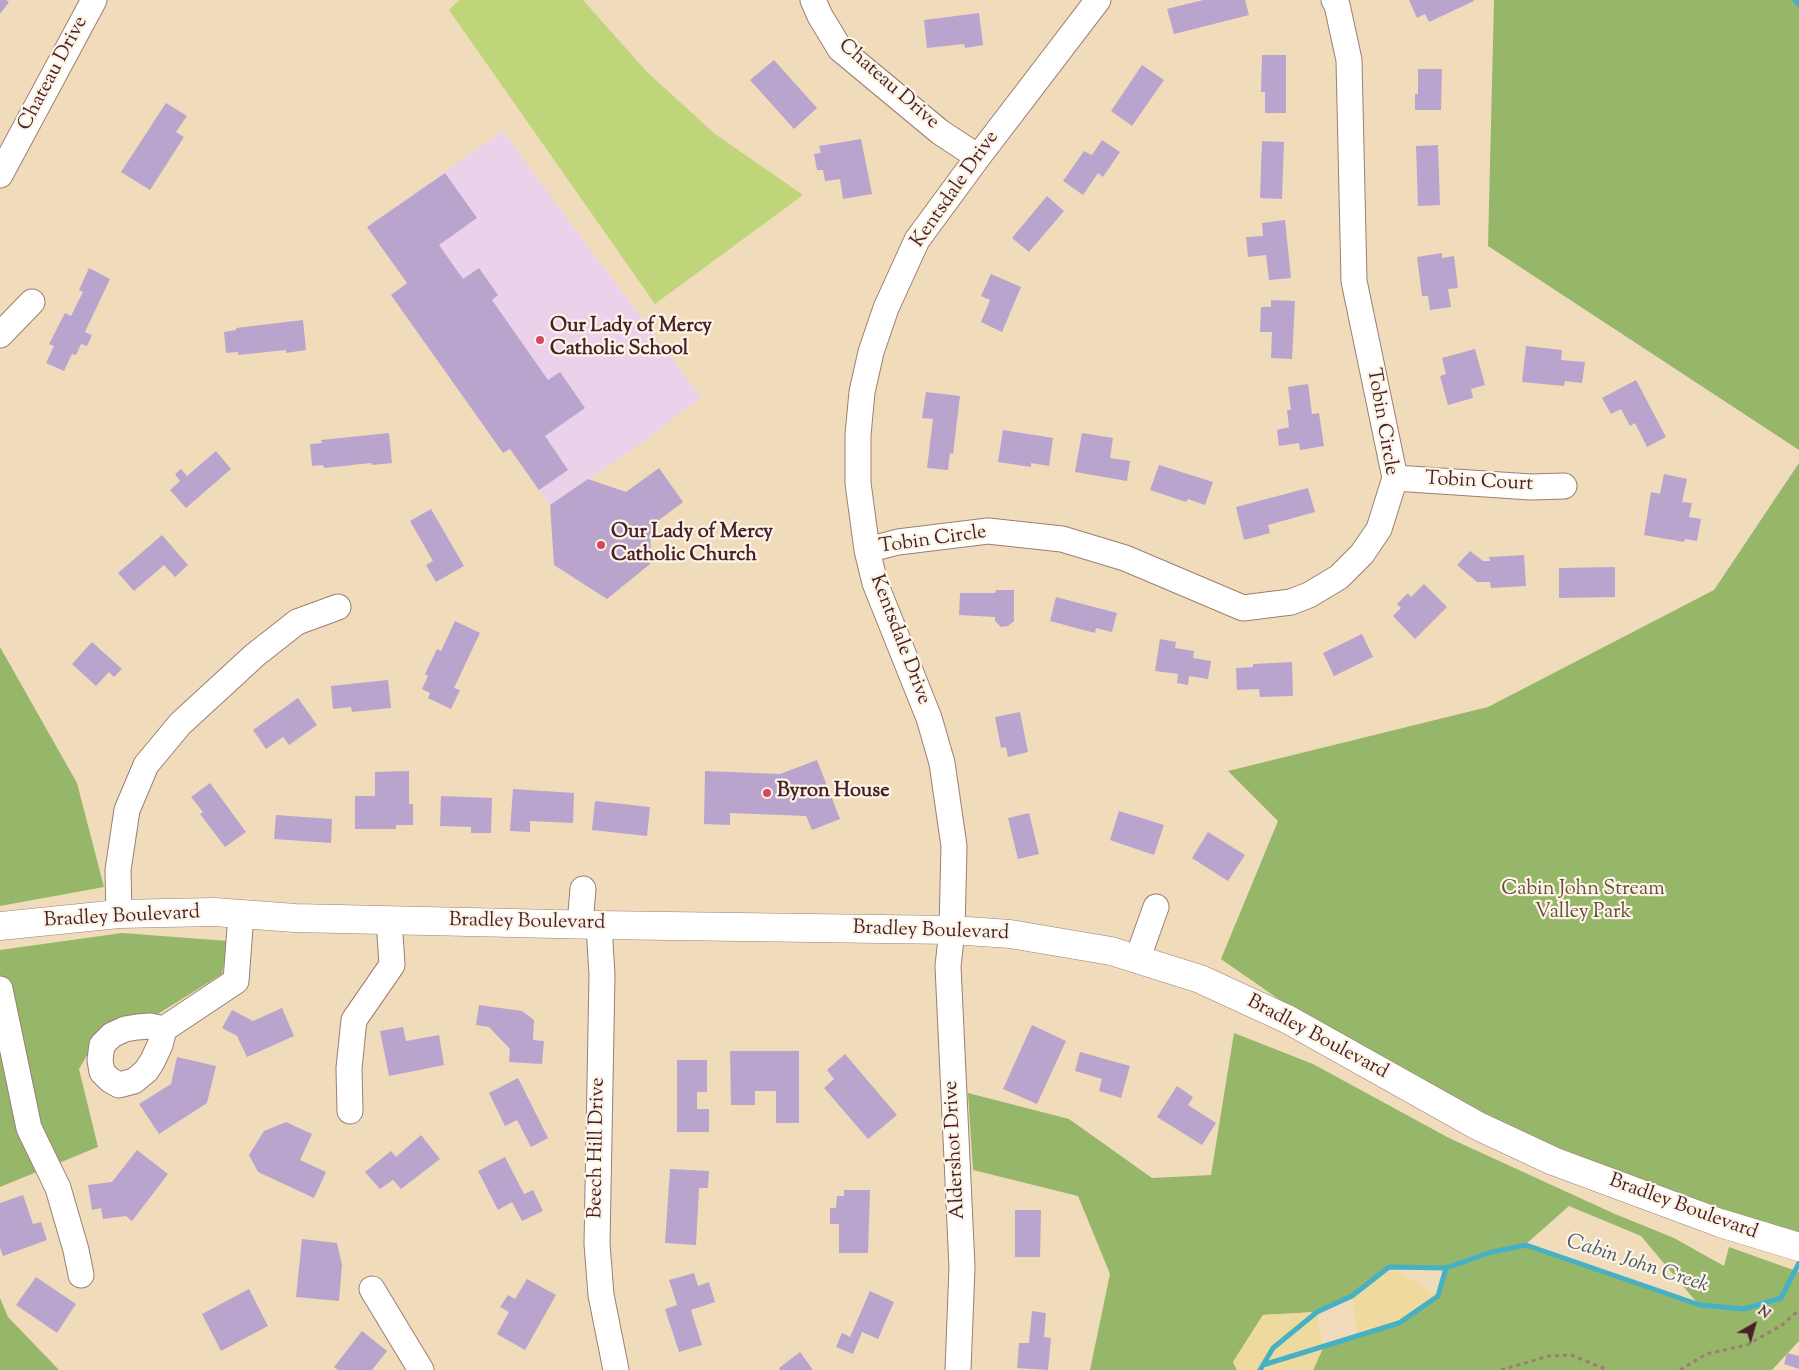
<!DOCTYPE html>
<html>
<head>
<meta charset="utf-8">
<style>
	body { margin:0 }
	#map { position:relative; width:1799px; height:1370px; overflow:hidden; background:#f0dcbb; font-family:"Sorts Mill Goudy",serif }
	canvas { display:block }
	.north { position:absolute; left:1729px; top:1300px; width:50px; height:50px; -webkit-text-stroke:4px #fcf5e5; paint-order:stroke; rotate:38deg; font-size:14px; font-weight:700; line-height:20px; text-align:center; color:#4a1f2b }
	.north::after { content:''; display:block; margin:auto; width:18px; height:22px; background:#4a1f2b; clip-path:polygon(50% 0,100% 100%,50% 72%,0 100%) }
</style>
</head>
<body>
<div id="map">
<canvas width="1799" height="1370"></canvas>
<div class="north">N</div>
</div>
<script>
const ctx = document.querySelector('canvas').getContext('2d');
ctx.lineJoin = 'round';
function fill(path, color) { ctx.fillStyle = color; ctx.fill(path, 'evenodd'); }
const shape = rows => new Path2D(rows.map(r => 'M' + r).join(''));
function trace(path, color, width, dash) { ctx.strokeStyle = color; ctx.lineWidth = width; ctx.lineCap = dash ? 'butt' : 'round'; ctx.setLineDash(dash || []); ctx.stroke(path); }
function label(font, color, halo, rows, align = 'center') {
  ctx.font = font + ' "Sorts Mill Goudy",serif'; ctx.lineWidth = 4.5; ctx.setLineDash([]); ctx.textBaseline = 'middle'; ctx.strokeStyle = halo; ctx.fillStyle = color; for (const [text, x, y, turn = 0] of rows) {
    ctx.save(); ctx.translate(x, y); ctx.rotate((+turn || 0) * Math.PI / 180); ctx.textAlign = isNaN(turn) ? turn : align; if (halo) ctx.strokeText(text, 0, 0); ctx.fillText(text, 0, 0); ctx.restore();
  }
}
fill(shape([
	[503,131,563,213,701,397,643,442,550,505,510,449,503,453,391,295,407,283,367,227]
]), '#ecd1ea');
fill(shape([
	[459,0,583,0,647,72,715,134,803,195,655,304,449,10]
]), '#bed579');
fill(shape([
	[1494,0,1799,0,1799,450,1488,246],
	[1799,463,1799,1247,1720,1223,1389,1076,1221,959,1278,821,1228,771,1488,707,1714,590],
	[0,647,77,783,104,887,0,906],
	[122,933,228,941,222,974,153,1017,104,1026,79,1069,98,1147,0,1187,0,950],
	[1234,1033,1313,1064,1449,1138,1615,1214,1674,1238,1724,1266,1729,1247,1799,1272,1799,1341,1772,1370,1313,1370,1323,1348,1399,1323,1438,1296,1446,1268,1389,1267,1352,1296,1317,1312,1263,1315,1233,1362,1237,1370,1090,1370,1110,1274,1078,1196,973,1170,968,1093,1069,1119,1152,1178,1211,1175],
	[1569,1206,1641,1236,1699,1305,1526,1244],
	[0,1298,8,1317,59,1370,0,1370]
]), '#96b669');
fill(shape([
	[1389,1267,1438,1296,1399,1323,1358,1337,1352,1296],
	[1317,1312,1323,1348,1313,1370,1237,1370,1233,1362,1263,1315]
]), '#eeda9e');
trace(shape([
	[1795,0,1799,5],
	[1263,1365,1399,1323,1438,1296,1446,1268],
	[1260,1370,1273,1348,1317,1312,1352,1296,1389,1267,1446,1268,1492,1252,1526,1245,1700,1305,1744,1309,1781,1298,1799,1263]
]), '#46b0c5', 5);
fill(shape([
	[0,0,6,0,9,2,0,14],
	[1203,0,1245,0,1249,15,1174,34,1167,9],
	[1409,0,1473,0,1474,1,1429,22,1425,14,1417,18],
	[979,13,983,45,965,48,964,44,927,48,924,20],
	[1262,55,1286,55,1286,113,1265,113,1265,92,1261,92],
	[774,60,817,108,794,129,750,80],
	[1142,65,1164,80,1132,126,1111,111],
	[1418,69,1442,69,1441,110,1415,110,1415,94,1418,94],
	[166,103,187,116,176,132,184,137,150,190,121,172],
	[861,139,872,194,843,199,840,179,825,181,823,170,817,170,814,154,821,153,819,146],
	[1102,140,1120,152,1103,177,1098,173,1083,195,1063,181,1084,151,1092,155],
	[1262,141,1284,142,1282,199,1260,198],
	[1438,145,1440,205,1418,206,1416,146],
	[445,173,477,218,439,245,463,279,479,268,498,295,492,300,548,380,560,372,585,408,545,436,568,470,539,490,510,449,503,453,391,295,407,283,367,227],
	[1047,196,1064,211,1029,252,1012,238],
	[1285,220,1291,278,1269,280,1266,255,1248,257,1246,237,1263,236,1262,223],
	[1442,253,1442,258,1454,256,1458,288,1448,289,1451,307,1430,310,1428,296,1422,296,1417,257],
	[89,268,110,279,85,332,92,335,87,346,81,344,76,355,72,354,64,371,46,363,54,346,49,344,65,313,71,316,83,292,79,290],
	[991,274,1021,287,1002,332,981,322,990,300,981,296],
	[1271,300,1295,301,1292,359,1271,358,1272,332,1260,332,1261,307,1271,307],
	[303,320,306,350,286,353,286,350,238,355,238,352,226,353,224,332,236,330,236,328],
	[1526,346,1562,350,1561,360,1585,362,1582,383,1565,381,1564,386,1522,382],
	[1475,349,1485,385,1471,389,1473,398,1448,405,1440,376,1446,374,1442,358],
	[1636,380,1666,437,1647,447,1635,423,1630,426,1621,409,1611,414,1602,398],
	[1308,384,1312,414,1319,413,1324,446,1300,450,1299,443,1279,446,1277,430,1289,427,1287,410,1291,410,1288,387],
	[926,392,960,396,953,454,950,453,948,470,927,468,933,419,922,418],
	[1003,430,1053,438,1049,466,1031,463,1031,467,998,462],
	[389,433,392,463,372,465,371,463,324,468,323,465,312,466,310,444,322,443,321,440],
	[1082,433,1113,438,1110,458,1130,461,1127,481,1075,472],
	[216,451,231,469,186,508,170,490,180,481,175,474,181,469,187,476],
	[1159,465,1213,482,1205,505,1188,499,1186,502,1150,490],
	[659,468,683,502,651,526,650,564,607,599,554,565,550,505,588,479,626,492],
	[1664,474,1687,479,1682,502,1692,503,1689,517,1701,519,1697,541,1685,539,1684,542,1644,535,1651,492,1660,494],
	[1308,488,1315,512,1268,525,1270,533,1244,540,1236,507],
	[431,509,464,566,436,582,426,565,433,561,410,521],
	[162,535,188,565,175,577,164,565,134,591,118,573],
	[1470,551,1483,561,1490,561,1489,557,1524,555,1526,586,1491,588,1490,582,1477,582,1457,565],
	[1615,567,1615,597,1559,598,1559,568],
	[1424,584,1447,607,1415,639,1393,616,1401,608,1397,604,1408,593,1411,597],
	[996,590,1014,590,1014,621,1008,626,1001,627,995,621,995,617,959,615,960,593,995,593],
	[1056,597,1117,613,1112,632,1096,628,1095,633,1050,621],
	[455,621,480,633,454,688,460,690,451,709,428,698,430,693,422,689,428,676,425,674,437,649,441,651],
	[1362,634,1373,657,1334,676,1323,653],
	[1160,639,1176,642,1175,648,1194,651,1193,658,1211,661,1208,679,1189,676,1188,685,1177,683,1178,674,1155,671],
	[92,642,122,669,114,677,109,672,96,686,72,664],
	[1292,662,1293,696,1260,697,1259,689,1237,690,1236,668,1253,667,1253,664],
	[388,680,391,708,352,712,351,707,333,709,331,686],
	[298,698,317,725,289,745,283,737,266,749,253,730],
	[1020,712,1028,752,1008,757,1006,747,1001,748,995,717],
	[817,760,840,819,812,830,806,816,730,813,730,825,704,824,705,771,780,774],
	[409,771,409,804,413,804,413,825,396,825,396,829,355,829,355,796,375,796,375,772],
	[210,783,246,832,225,847,200,814,203,812,191,797],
	[513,789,574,793,573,823,530,821,530,832,510,831],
	[441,796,492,798,491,833,471,833,471,827,440,826],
	[595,801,650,807,647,836,592,830],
	[1119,811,1164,825,1154,855,1110,840],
	[1029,813,1039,854,1018,859,1008,818],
	[276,815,332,819,331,843,274,839],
	[1208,832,1245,855,1228,881,1192,858],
	[479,1005,522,1011,534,1020,533,1040,544,1041,542,1064,509,1062,510,1049,489,1027,476,1025],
	[282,1008,294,1036,247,1057,237,1036,222,1028,232,1010,253,1021],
	[1032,1025,1066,1041,1037,1104,1003,1089],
	[403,1027,406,1041,439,1035,444,1065,389,1076,380,1031],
	[730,1051,799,1051,799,1123,776,1123,776,1091,755,1091,755,1105,731,1105],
	[1080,1052,1130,1066,1121,1098,1099,1091,1102,1079,1075,1071],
	[845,1054,897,1115,868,1139,824,1088,834,1079,827,1070],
	[177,1057,216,1066,207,1103,159,1134,139,1104,171,1084],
	[677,1060,707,1060,707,1092,697,1092,697,1109,709,1109,709,1132,677,1132],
	[518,1078,548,1138,531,1147,517,1120,505,1126,489,1093],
	[1177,1086,1193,1097,1188,1105,1216,1123,1202,1145,1157,1117],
	[286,1122,312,1134,300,1160,326,1172,314,1198,258,1172,249,1155,264,1131],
	[421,1135,440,1159,401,1189,393,1180,380,1189,365,1172,391,1151,396,1157],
	[137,1150,168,1174,132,1221,126,1216,103,1219,101,1208,92,1210,88,1185,112,1182],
	[505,1157,524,1194,533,1190,543,1211,522,1221,512,1202,498,1210,478,1171],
	[670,1169,709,1171,708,1188,699,1188,696,1245,665,1243],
	[844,1190,870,1190,868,1253,839,1253,839,1224,830,1224,830,1208,836,1208,837,1196,844,1196],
	[23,1195,33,1224,41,1222,47,1240,3,1256,0,1248,0,1203],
	[1015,1210,1041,1210,1040,1257,1015,1257],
	[302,1239,337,1243,342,1265,339,1301,296,1297],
	[694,1273,698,1286,709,1282,715,1302,691,1310,702,1345,679,1352,665,1309,677,1305,669,1280],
	[36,1277,76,1304,57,1333,16,1305],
	[527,1279,556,1295,525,1350,497,1334,509,1312,500,1307,508,1295,515,1299],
	[249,1289,268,1326,221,1351,202,1314],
	[870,1291,894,1302,878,1339,862,1332,853,1354,836,1347,842,1333,850,1337],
	[1032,1311,1046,1313,1044,1337,1051,1338,1048,1370,1017,1368,1019,1343,1029,1343],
	[362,1331,387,1351,372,1370,338,1370,334,1367],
	[800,1352,813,1370,780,1370,779,1368],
	[1787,1353,1799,1356,1799,1369,1784,1364]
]), '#b9a4ce');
const minor = shape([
	[813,0,820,16,840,49,940,132,978,157],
	[0,175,94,0],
	[0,335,32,302],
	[1395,478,1531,487,1564,486],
	[867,550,898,542,988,531,1062,539,1125,558,1243,608,1291,602,1309,595,1339,577,1362,554,1379,529,1395,478,1354,281,1349,60,1337,5,1334,0],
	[119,914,118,870,127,810,146,765,180,724,255,655,297,622,338,607],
	[580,924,583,889],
	[599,925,602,975,597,1244,601,1295,616,1370],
	[1137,960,1156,907],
	[0,989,29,1128,58,1188,76,1250,81,1275],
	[164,1029,150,1026,137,1027,125,1029,112,1035,102,1045,100,1060,102,1072,110,1080,119,1085,134,1081,146,1071,152,1062,160,1045,164,1029,236,981,241,914],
	[350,1111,349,1068,354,1020,392,965,389,920],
	[372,1289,421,1370],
	[958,1370,962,1267,948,966,952,930,954,846,942,763,929,718,875,583,867,550,858,483,858,435,862,392,871,352,886,308,917,240,978,157,1098,0]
]);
const major = shape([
	[0,926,119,914,214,912,295,918,599,925,952,930,1010,934,1111,951,1200,979,1287,1019,1478,1126,1553,1161,1720,1223,1799,1247]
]);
trace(minor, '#9d7e73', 27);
trace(major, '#9d7e73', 29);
trace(shape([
	[1501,1370,1549,1356,1571,1355,1608,1370],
	[1680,1370,1706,1354,1747,1345,1782,1325,1799,1310]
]), '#9d7e73', 3, [4, 4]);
trace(minor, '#fff', 25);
trace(major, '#fff', 28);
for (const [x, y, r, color] of [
	[540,340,5,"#d1495b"],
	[601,545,5,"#d1495b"],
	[767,793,5,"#d1495b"]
]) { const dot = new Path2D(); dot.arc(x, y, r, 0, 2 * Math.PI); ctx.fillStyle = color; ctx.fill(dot); trace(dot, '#fcf5e5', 2); }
label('20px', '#4a1f2b', '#fcf5e5', [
	["Chateau Drive",54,74,-62],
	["Chateau Drive",888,85,41],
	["Kentsdale Drive",956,190,-55],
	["Tobin Circle",1381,422,80],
	["Tobin Court",1479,483,3],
	["Tobin Circle",933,541,-8],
	["Kentsdale Drive",899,640,69],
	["Bradley Boulevard",122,918,-3],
	["Bradley Boulevard",527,923,1],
	["Bradley Boulevard",931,932,2],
	["Bradley Boulevard",1317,1038,28],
	["Beech Hill Drive",598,1148,-89],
	["Aldershot Drive",956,1150,-93],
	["Bradley Boulevard",1683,1208,20]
]);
label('bold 20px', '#4a1f2b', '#fcf5e5', [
	["Our Lady of Mercy",550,328],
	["Catholic School",550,351],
	["Our Lady of Mercy",611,534],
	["Catholic Church",611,557],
	["Byron House",777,793]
], 'left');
label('20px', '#674c3e', '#fcf5e5', [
	["Cabin John Stream",1583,891],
	["Valley Park",1583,914]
]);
label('italic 21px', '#485969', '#fcf5e5', [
	["Cabin John Creek",1637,1265,18]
]);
</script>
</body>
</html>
